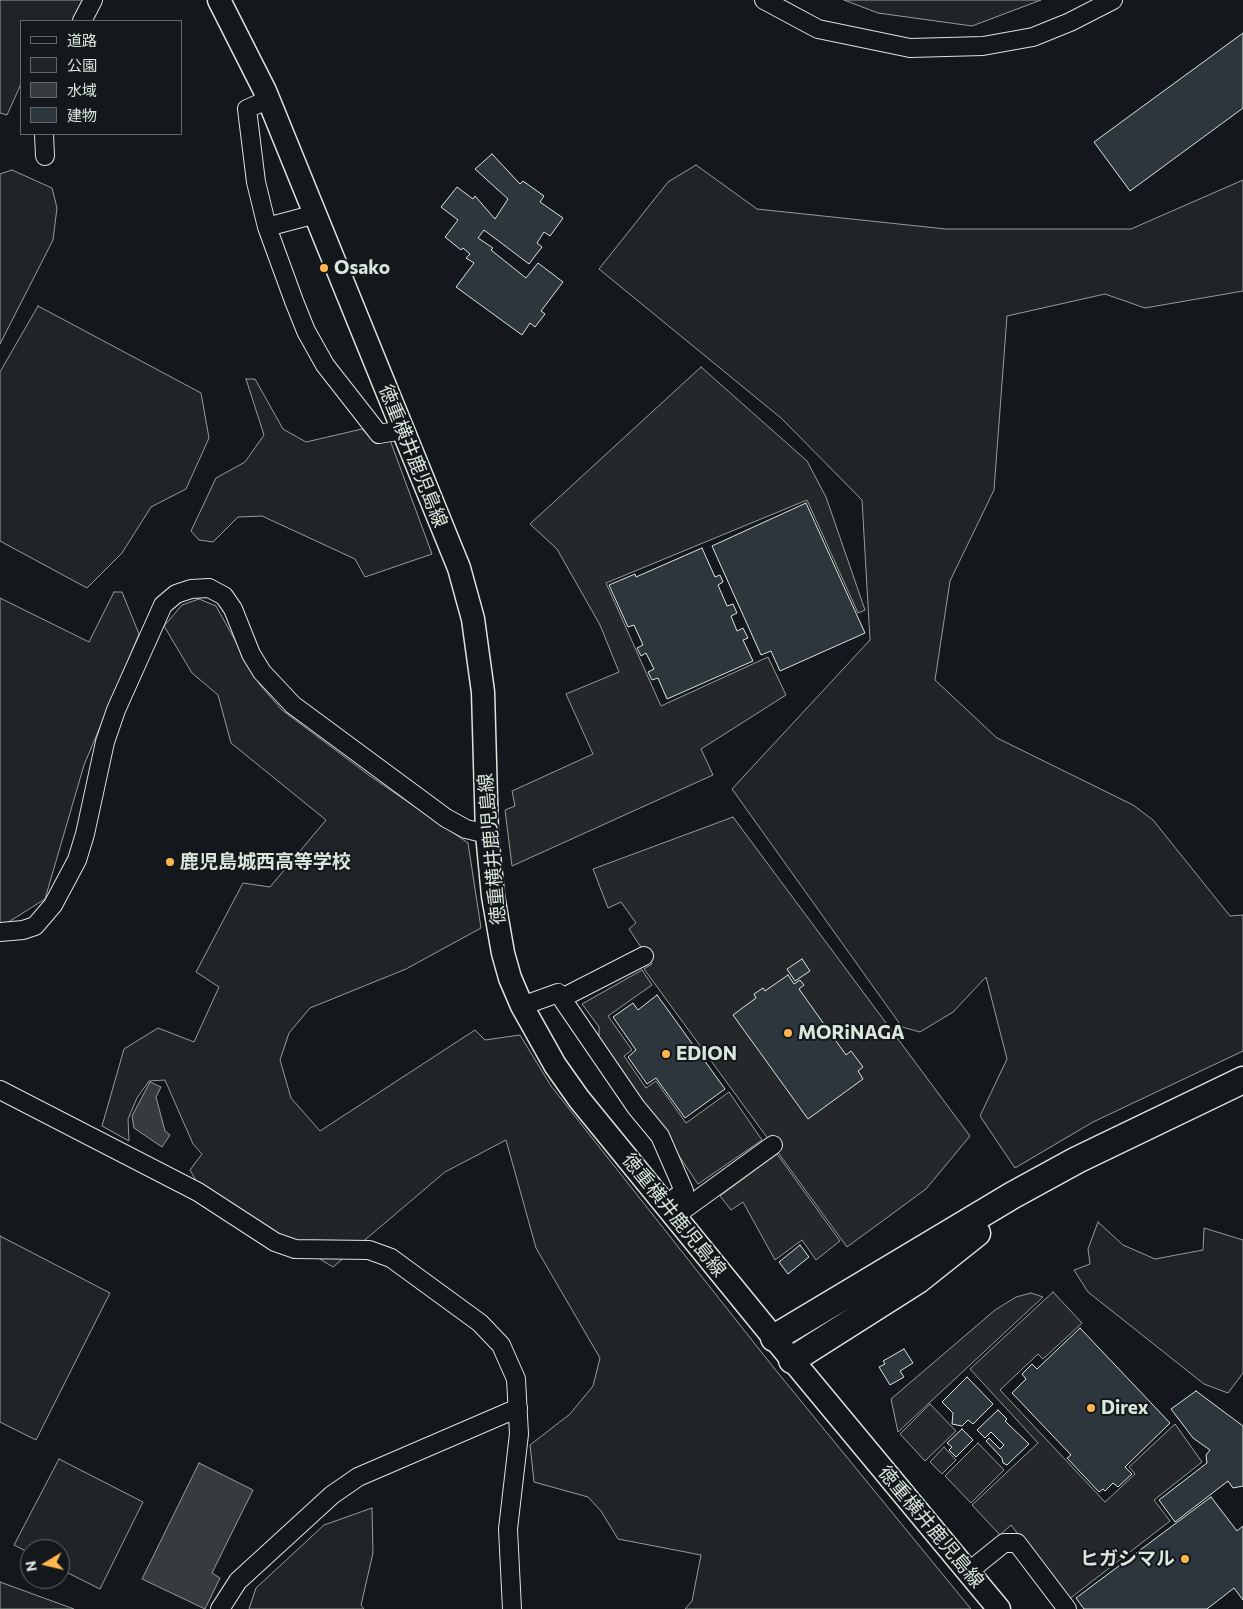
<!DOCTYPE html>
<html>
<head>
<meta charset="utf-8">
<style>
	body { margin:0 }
	#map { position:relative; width:1243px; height:1609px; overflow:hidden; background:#14181c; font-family:Commissioner,"Noto Sans JP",sans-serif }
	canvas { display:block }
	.legend { position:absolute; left:20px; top:20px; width:162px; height:115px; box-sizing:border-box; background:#14181c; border:1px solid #626a69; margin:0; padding:6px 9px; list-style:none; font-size:15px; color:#d8e6dc }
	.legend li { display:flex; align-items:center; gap:10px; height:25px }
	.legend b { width:25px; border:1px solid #626a69 }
	.north { position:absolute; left:20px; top:1539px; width:50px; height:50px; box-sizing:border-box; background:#14181c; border:1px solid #626a69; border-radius:50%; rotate:261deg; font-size:14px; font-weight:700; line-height:20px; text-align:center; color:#d8e6dc }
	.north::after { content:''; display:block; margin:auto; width:18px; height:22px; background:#ffb74d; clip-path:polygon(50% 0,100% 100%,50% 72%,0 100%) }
</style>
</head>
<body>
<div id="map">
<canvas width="1243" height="1609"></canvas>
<ul class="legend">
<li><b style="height:6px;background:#14181c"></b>道路</li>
<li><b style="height:14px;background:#202428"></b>公園</li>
<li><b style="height:14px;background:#363b3e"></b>水域</li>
<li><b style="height:14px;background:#2c363c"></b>建物</li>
</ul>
<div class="north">N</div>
</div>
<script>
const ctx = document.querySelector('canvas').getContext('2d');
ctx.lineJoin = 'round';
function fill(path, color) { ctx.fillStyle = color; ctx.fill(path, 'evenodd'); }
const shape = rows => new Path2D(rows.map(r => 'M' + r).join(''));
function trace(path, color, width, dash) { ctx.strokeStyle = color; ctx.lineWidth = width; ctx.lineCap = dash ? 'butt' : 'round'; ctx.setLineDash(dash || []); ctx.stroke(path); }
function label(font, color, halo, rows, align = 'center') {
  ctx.font = font + ' Commissioner,"Noto Sans JP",sans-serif'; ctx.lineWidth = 4; ctx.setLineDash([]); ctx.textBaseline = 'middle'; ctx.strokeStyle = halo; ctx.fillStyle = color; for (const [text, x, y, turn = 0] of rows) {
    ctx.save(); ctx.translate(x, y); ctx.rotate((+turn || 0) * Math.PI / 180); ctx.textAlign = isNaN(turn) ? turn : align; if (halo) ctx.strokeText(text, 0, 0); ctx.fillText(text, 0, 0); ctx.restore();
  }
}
const green = shape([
	[0,0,83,0,74,21,21,21,21,84,7,115,0,113,0,0],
	[844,0,1041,0,972,26,878,13,844,0],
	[696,165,757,209,946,229,1131,229,1243,180,1243,291,1145,308,1105,294,1007,316,994,490,950,581,935,680,997,738,1133,805,1153,820,1230,916,1243,915,1243,1051,1093,1122,1015,1168,980,1116,1007,1059,986,977,953,1012,920,1032,902,1027,732,789,870,640,862,500,781,418,599,269,668,182,696,165],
	[12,170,52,188,57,208,53,240,0,344,0,174,12,170],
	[38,306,201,393,209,438,186,489,151,507,122,553,87,588,0,541,0,372,38,306],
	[246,379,255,379,283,429,306,442,362,429,374,442,390,440,432,554,365,577,355,559,262,516,238,517,213,542,199,540,191,531,216,478,245,462,264,435,246,379],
	[114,592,122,592,139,634,84,765,45,899,7,923,0,923,0,598,89,642,114,592],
	[199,599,216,606,260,685,282,710,370,776,468,843,481,928,406,969,310,1008,289,1033,280,1060,291,1098,320,1131,475,1030,485,1040,520,1035,551,1086,774,1368,971,1609,685,1609,692,1601,701,1555,618,1539,601,1511,588,1497,534,1482,530,1445,570,1414,593,1386,600,1358,536,1248,506,1140,445,1172,333,1267,199,1186,190,1170,202,1154,193,1144,165,1080,149,1081,137,1098,128,1119,129,1141,102,1126,124,1049,158,1028,194,1042,219,987,196,972,243,883,270,887,326,820,231,743,218,695,192,673,164,626,182,605,199,599],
	[1098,1222,1123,1245,1155,1259,1203,1250,1204,1228,1243,1240,1243,1373,1228,1393,1204,1384,1088,1292,1074,1270,1090,1264,1088,1249,1098,1222],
	[0,1236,110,1293,36,1440,0,1422,0,1236],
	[59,1459,143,1502,100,1589,60,1569,60,1549,30,1549,30,1553,14,1545,59,1459],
	[372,1508,373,1553,361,1605,364,1609,249,1609,256,1588,324,1525,372,1508],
	[0,1582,74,1609,0,1609,0,1582]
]);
fill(green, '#202428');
trace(green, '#939e99', 1);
const parking = shape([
	[701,367,807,461,826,497,865,610,858,613,807,500,606,583,661,706,768,657,786,695,701,749,713,775,512,866,505,810,515,806,512,791,593,754,566,694,619,672,600,625,557,549,530,524,701,367],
	[733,817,970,1136,926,1189,847,1247,644,969,652,964,629,929,636,923,621,902,608,908,593,869,733,817],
	[642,970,652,985,608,1016,632,1050,624,1056,646,1088,656,1081,686,1123,729,1092,762,1140,698,1184,599,1038,599,1027,582,1004,642,970],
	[777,1154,840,1241,816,1260,802,1240,775,1260,743,1202,731,1210,720,1196,777,1154],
	[1053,1292,1082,1323,1043,1359,1038,1354,1000,1390,1105,1502,1135,1474,1129,1467,1175,1424,1202,1462,1154,1500,1170,1521,1068,1600,1011,1525,1000,1535,972,1505,1038,1443,970,1369,1053,1292],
	[1031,1293,1043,1297,898,1432,891,1399,995,1310,1016,1297,1031,1293],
	[930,1404,956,1431,925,1461,900,1434,930,1404],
	[978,1443,1004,1470,971,1503,945,1476,978,1443],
	[944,1447,956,1460,942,1474,930,1462,944,1447]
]);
fill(parking, '#24282b');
trace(parking, '#939e99', 1);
const water = shape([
	[150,1082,161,1087,156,1097,165,1131,170,1135,162,1147,134,1128,132,1116,150,1082],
	[199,1463,253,1490,212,1573,220,1578,205,1609,142,1579,199,1463]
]);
fill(water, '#363b3e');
trace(water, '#939e99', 1);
const building = shape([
	[1243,33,1243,108,1130,191,1094,142,1243,33],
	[492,154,520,184,523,181,544,196,540,202,563,218,550,236,544,232,537,243,542,247,529,264,484,230,478,238,493,248,491,250,526,278,538,263,563,282,541,311,545,314,535,327,530,323,522,335,456,287,474,263,466,258,470,254,463,248,461,250,445,237,458,220,441,207,457,187,473,199,475,196,495,219,508,199,475,169,492,154],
	[806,503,865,633,780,671,771,651,761,655,712,546,806,503],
	[702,548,715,577,720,575,723,582,718,585,727,606,733,604,737,613,731,616,737,631,743,628,748,638,743,640,753,661,667,699,658,678,652,680,648,672,654,669,646,653,641,656,637,648,643,645,634,625,628,627,609,585,635,574,636,577,702,548],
	[802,959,810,971,795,981,787,969,802,959],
	[788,975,794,984,800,980,804,985,799,989,846,1055,851,1051,863,1067,858,1071,863,1079,808,1119,733,1015,756,998,754,994,763,988,765,991,788,975],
	[657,995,725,1089,685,1118,656,1078,647,1084,628,1057,636,1050,613,1017,633,1003,638,1010,657,995],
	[800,1245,809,1257,788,1274,779,1262,800,1245],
	[1080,1328,1170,1423,1125,1467,1132,1474,1118,1487,1113,1483,1105,1491,1103,1489,1099,1492,1067,1458,1071,1455,1012,1393,1026,1379,1022,1374,1032,1364,1037,1369,1080,1328],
	[904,1349,913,1363,900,1371,904,1377,890,1385,879,1367,885,1364,883,1361,904,1349],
	[967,1377,993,1404,973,1424,968,1420,962,1426,952,1424,953,1413,942,1402,967,1377],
	[1196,1391,1243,1426,1243,1486,1233,1488,1228,1481,1175,1522,1159,1500,1207,1463,1206,1455,1210,1450,1193,1438,1171,1409,1196,1391],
	[998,1410,1007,1419,1005,1421,1029,1444,1007,1465,1003,1463,1002,1458,986,1441,989,1438,1000,1449,1004,1445,991,1432,985,1438,977,1430,998,1410],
	[962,1429,973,1440,956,1457,949,1450,952,1447,947,1443,962,1429],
	[1211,1497,1237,1531,1243,1526,1243,1600,1234,1588,1207,1609,1084,1609,1076,1598,1211,1497]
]);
fill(building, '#2c363c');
trace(building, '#d8e6dc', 1);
const minor = shape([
	[764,0,818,29,910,48,983,46,1033,37,1070,22,1113,0],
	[82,21,93,0],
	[269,99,247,109,256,182,267,227,294,301,306,331,325,365,379,434,403,430],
	[44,134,45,156],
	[267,227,316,214],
	[0,932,23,930,35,926,53,905,77,860,85,834,105,742,116,710,163,605,176,594,191,589,209,588,224,596,233,609,251,654,262,672,293,705,446,818,466,829,487,834],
	[562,998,644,956],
	[522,1006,558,993,636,1107,660,1136,684,1191,666,1205],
	[0,1090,198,1192,275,1242,295,1249,369,1250,391,1258,480,1323,501,1345,516,1379,519,1434,508,1529,512,1609],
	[675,1216,773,1145],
	[968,1572,1004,1543,1017,1543,1067,1609],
	[220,1609,238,1581,332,1495,358,1477,518,1408]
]);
const major = shape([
	[219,0,265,91,459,568,473,619,483,692,487,834,493,896,503,953,510,978,522,1006,555,1065,579,1099,774,1338,999,1609]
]);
const highway = shape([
	[774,1338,1013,1195,1077,1160,1243,1080],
	[792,1360,918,1280,977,1233]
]);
trace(minor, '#d8e6dc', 20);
trace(major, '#d8e6dc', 25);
trace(highway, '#d8e6dc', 29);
trace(minor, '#14181c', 18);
trace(major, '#14181c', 22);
trace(highway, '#14181c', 26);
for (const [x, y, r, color] of [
	[324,268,5,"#ffb74d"],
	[170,862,5,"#ffb74d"],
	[788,1033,5,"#ffb74d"],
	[666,1054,5,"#ffb74d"],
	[1091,1408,5,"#ffb74d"],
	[1185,1559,5,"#ffb74d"]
]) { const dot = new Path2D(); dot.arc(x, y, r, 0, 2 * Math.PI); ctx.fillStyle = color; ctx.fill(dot); trace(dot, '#14181c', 2); }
label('bold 19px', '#d8e6dc', '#14181c', [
	["Osako",334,268],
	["鹿児島城西高等学校",180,862],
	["MORiNAGA",798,1033],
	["EDION",676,1054],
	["Direx",1101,1408],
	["ヒガシマル",1175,1559,"right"]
], 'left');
label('19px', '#d8e6dc', '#14181c', [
	["徳重横井鹿児島線",413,456,68],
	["徳重横井鹿児島線",492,849,-95],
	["徳重横井鹿児島線",674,1215,51],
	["徳重横井鹿児島線",931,1527,50]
]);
</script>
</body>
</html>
